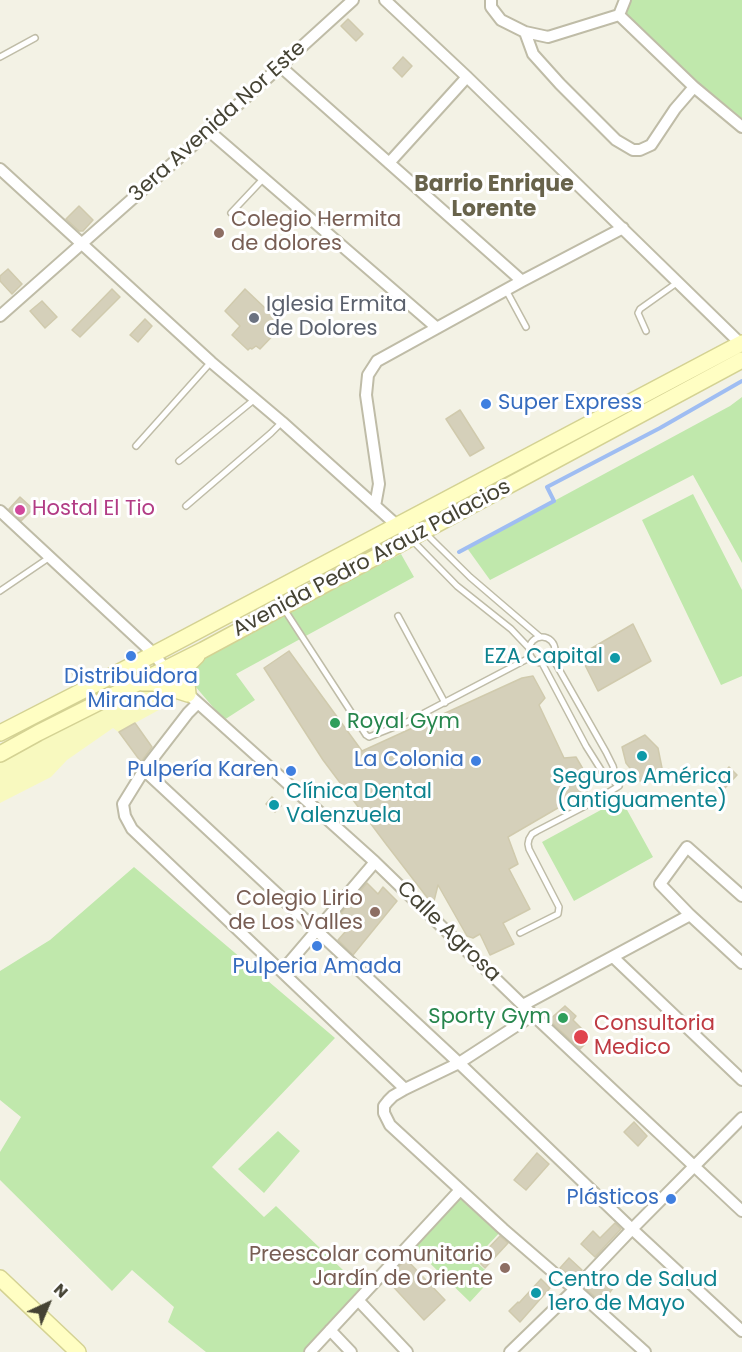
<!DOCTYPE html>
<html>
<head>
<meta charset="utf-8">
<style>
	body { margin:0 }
	#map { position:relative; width:742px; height:1352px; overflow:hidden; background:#f3f2e5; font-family:Poppins,sans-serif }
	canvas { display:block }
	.north { position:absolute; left:18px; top:1274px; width:60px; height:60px; -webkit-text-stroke:4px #fff; paint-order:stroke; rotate:44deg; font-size:16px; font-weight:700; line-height:24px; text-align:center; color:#454334 }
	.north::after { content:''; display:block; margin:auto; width:21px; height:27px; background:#454334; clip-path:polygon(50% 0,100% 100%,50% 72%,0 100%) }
</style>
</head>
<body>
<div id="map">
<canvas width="742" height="1352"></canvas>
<div class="north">N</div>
</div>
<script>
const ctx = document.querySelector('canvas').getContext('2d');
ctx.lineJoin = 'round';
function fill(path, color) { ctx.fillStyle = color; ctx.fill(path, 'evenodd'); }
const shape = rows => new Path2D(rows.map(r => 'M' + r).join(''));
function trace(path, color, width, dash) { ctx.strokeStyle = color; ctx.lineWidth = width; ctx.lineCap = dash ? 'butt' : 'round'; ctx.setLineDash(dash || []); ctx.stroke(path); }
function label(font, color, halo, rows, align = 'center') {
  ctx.font = font + ' Poppins,sans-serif'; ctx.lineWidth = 6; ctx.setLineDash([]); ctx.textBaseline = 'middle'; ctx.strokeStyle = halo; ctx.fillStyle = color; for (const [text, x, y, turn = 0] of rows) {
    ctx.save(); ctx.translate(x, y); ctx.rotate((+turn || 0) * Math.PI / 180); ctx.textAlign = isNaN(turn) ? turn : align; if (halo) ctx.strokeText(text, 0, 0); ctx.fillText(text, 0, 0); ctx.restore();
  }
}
fill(shape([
	[625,0,742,0,742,127,619,15],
	[742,397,742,563,693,475,490,580,467,548,730,406],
	[693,494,742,590,742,676,721,685,642,520],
	[401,554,414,577,236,674,255,700,224,720,195,686,191,676,194,665,203,656],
	[621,799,653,857,574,901,542,842],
	[134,867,335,1038,212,1167,264,1217,276,1206,366,1292,310,1352,206,1352,168,1322,174,1307,132,1270,112,1291,0,1180,0,1152,21,1117,0,1100,0,971,50,940],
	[278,1131,300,1151,264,1193,238,1169],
	[460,1190,502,1230,474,1260,493,1277,470,1302,410,1244]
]), '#c0e8ac');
fill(shape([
	[139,683,188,694,135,723,121,734,113,728,67,760,51,777,0,803,0,753]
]), '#f8f9bf');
trace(shape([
	[459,552,554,501,547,487,660,428,742,381]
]), '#9fbdf2', 4);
const building = shape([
	[348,19,363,34,356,41,341,26,348,19],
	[403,57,412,66,402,77,393,68,403,57],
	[79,206,93,220,83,231,79,231,66,219,79,206],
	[8,269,22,284,12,294,0,281,0,276,8,269],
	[112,289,120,297,80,337,72,330,112,289],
	[245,289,283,325,260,349,256,346,252,349,250,348,248,350,232,335,240,326,225,311,245,289],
	[42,301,57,317,45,328,30,311,42,301],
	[145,319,152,326,138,342,130,335,145,319],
	[460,410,484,448,470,456,446,419,460,410],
	[20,497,33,509,21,521,9,509,20,497],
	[633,624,651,661,598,691,580,655,633,624],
	[289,651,362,751,522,678,533,676,545,698,539,705,564,758,576,757,590,781,587,791,508,837,518,864,509,869,530,909,503,923,514,944,490,955,480,934,473,938,467,936,438,885,433,905,386,844,323,760,264,668,289,651],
	[79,667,85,678,77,682,71,671,79,667],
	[135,723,152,747,141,762,119,732,135,723],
	[645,735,658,748,662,768,640,781,626,763,622,747,645,735],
	[729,767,737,775,724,789,716,782,729,767],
	[272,797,281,806,275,812,266,804,272,797],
	[367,883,378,894,383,887,397,901,353,955,338,940,353,923,341,913,367,883],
	[565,1006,576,1016,573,1020,586,1033,588,1041,580,1049,549,1020,565,1006],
	[634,1122,647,1136,638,1146,624,1132,634,1122],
	[537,1153,549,1164,526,1190,514,1180,537,1153],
	[615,1223,621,1229,595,1257,581,1244,593,1231,600,1238,615,1223],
	[500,1236,508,1243,485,1268,477,1260,500,1236],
	[569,1258,582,1270,574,1279,560,1268,569,1258],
	[406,1259,445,1300,424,1320,387,1280,406,1259],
	[599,1275,613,1288,602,1303,586,1289,599,1275],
	[541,1279,550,1288,520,1322,509,1311,518,1302,519,1303,541,1279]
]);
fill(building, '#d5d0ba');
trace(building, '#d0caad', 1.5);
const lane = shape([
	[0,57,35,38],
	[231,213,263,179],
	[506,290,526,327],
	[646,331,638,313,640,309,678,282],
	[136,446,211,362],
	[179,461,255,399],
	[186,506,271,433,282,422],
	[411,519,470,577,540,637],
	[412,540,457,586,511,629,529,648],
	[0,591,50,557],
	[273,592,366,735,369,737,407,722,531,657],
	[398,616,445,703],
	'529 650a13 13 0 1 1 26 0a13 13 0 1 1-26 0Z',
	[552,657,606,752,613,766,618,785],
	[542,663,586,746,603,773,619,786],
	[520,933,558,914,559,907,529,849,528,844,529,839,532,834,537,831,591,803,619,786]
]);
const street = shape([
	[385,0,467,77,742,345],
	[491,0,491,7,501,20,525,32,548,37,619,15],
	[619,15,694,87,742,127],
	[619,15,625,0],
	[525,32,533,54,560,84,616,140,633,150,640,150,651,145,675,109,694,87],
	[281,67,522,281],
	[209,131,437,328],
	[389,163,467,77],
	[0,169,211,362,282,422,411,538],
	[0,316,209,131,353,0],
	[375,506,379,484,366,395,368,375,377,361,522,281,623,228],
	[0,511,154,654,166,670,188,694,375,862,533,1015,742,1211],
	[198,703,188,713,144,770,459,1063,632,1229,742,1331],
	[144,770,123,804,125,816,132,829,405,1089],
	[742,896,687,847,660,884,690,915,742,963],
	[613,957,742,1080],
	[282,971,375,862],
	[523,1005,690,915],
	[533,1015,459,1063,405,1089,393,1096,388,1101,384,1106,384,1113,390,1125,503,1229,554,1273,575,1289,645,1352],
	[358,1300,407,1352],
	[330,1330,351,1352],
	[310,1352,460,1190],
	[510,1352,575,1289,632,1229,742,1118]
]);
const secondary = shape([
	[142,683,154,683,188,694],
	[188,694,186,673,188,665,197,656],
	[0,733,154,654,742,343],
	[0,754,38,733,203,650,742,360],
	[0,1278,78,1352]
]);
trace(lane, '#bfbca7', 8);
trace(street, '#bfbca7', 14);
trace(secondary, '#d4d293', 18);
trace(lane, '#fff', 5);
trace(street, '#fff', 10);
trace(secondary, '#fffec3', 15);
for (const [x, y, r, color] of [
	[219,233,6,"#8d6e63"],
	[254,318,6,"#6b7280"],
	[486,404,6,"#3f7fe0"],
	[20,510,6,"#d1479c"],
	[131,656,6,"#3f7fe0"],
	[615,658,6,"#0f9aa8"],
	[335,723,6,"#2e9e5b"],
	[642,756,6,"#0f9aa8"],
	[476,761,6,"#3f7fe0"],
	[291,771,6,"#3f7fe0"],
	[274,805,6,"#0f9aa8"],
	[375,912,6,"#8d6e63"],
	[317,946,6,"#3f7fe0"],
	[563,1018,6,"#2e9e5b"],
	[581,1037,8,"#e0444e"],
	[671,1199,6,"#3f7fe0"],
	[505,1268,6,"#8d6e63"],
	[536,1293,6,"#0f9aa8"]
]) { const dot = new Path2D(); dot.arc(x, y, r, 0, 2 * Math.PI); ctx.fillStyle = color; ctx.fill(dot); trace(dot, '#fff', 2); }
label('21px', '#454334', '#fff', [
	["3era Avenida Nor Este",218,122,-42],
	["Avenida Pedro Arauz Palacios",372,559,-28],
	["Calle Agrosa",448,932,44]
]);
label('21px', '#785e54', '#fff', [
	["Colegio Hermita",231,221,"left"],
	["de dolores",231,245,"left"],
	["Colegio Lirio",363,900],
	["de Los Valles",363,924],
	["Preescolar comunitario",493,1256],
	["Jardín de Oriente",493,1280]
], 'right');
label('21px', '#5b616d', '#fff', [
	["Iglesia Ermita",266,306],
	["de Dolores",266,330]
], 'left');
label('21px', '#366cbe', '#fff', [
	["Super Express",498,404,"left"],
	["Distribuidora",131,678,"center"],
	["Miranda",131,702,"center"],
	["La Colonia",464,761],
	["Pulpería Karen",279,771],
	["Pulperia Amada",317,968,"center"],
	["Plásticos",659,1199]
], 'right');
label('21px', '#b23c85', '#fff', [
	["Hostal El Tio",32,510]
], 'left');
label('21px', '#0d838f', '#fff', [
	["EZA Capital",603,658,"right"],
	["Seguros América",642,778,"center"],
	["(antiguamente)",642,802,"center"],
	["Clínica Dental",286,793],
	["Valenzuela",286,817],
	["Centro de Salud",548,1281],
	["1ero de Mayo",548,1305]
], 'left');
label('21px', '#27864d', '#fff', [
	["Royal Gym",347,723],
	["Sporty Gym",551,1018,"right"]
], 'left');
label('21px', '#be3a42', '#fff', [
	["Consultoria",594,1025],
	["Medico",594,1049]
], 'left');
label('bold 22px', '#68634b', '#fff', [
	["Barrio Enrique",494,185],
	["Lorente",494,210]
]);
</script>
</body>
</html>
